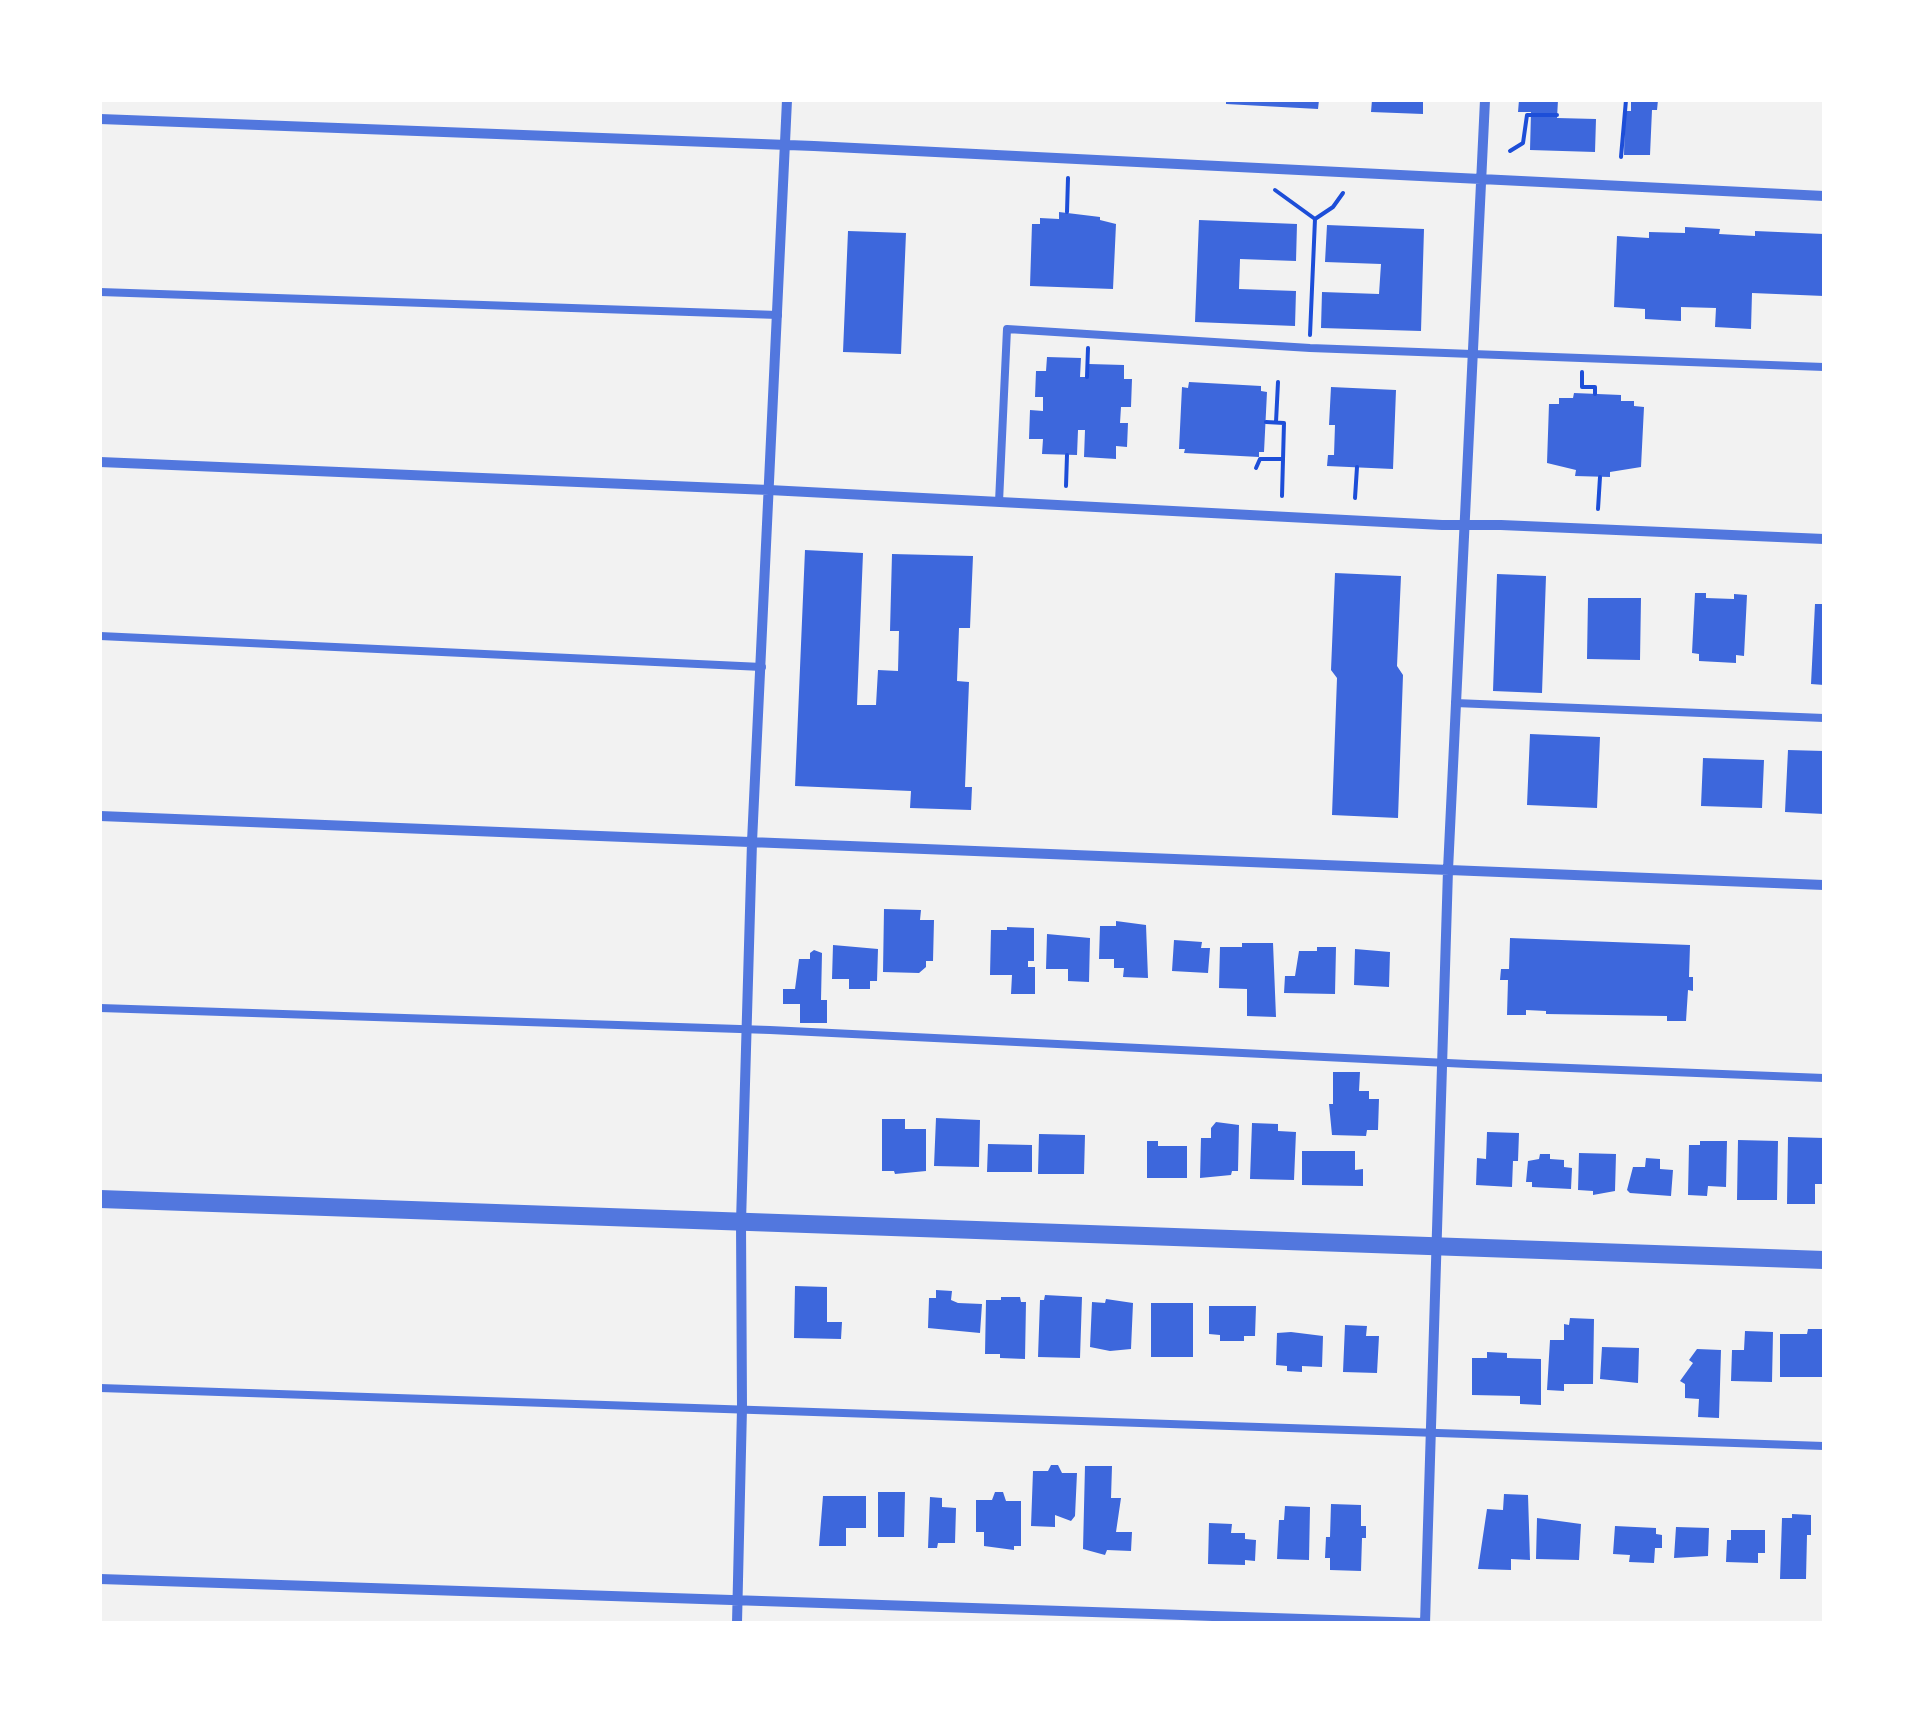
<!DOCTYPE html>
<html>
<head>
<meta charset="utf-8">
<style>
	body { margin:0 }
	#map { position:relative; width:1924px; height:1723px; overflow:hidden; background:#f2f2f2; font-family:"Roboto Condensed",sans-serif }
	canvas { display:block }
	.frame { position:absolute; inset:0; border:102px solid #fff; pointer-events:none }
</style>
</head>
<body>
<div id="map">
<canvas width="1924" height="1723"></canvas>
<div class="frame"></div>
</div>
<script>
const ctx = document.querySelector('canvas').getContext('2d');
ctx.lineJoin = 'round';
function fill(path, color) { ctx.fillStyle = color; ctx.fill(path, 'evenodd'); }
const shape = rows => new Path2D(rows.map(r => 'M' + r).join(''));
function trace(path, color, width, dash) { ctx.strokeStyle = color; ctx.lineWidth = width; ctx.lineCap = dash ? 'butt' : 'round'; ctx.setLineDash(dash || []); ctx.stroke(path); }
fill(shape([
	[1226,100,1319,100,1318,109,1226,104],
	[1372,100,1423,100,1423,114,1371,112],
	[1519,100,1558,100,1557,118,1596,119,1595,152,1530,150,1531,112,1518,112],
	[1631,100,1658,100,1657,110,1652,110,1650,155,1624,155,1625,111,1631,111],
	[1059,212,1100,217,1100,220,1116,224,1113,289,1030,286,1032,224,1040,224,1040,218,1059,219],
	[1199,220,1297,224,1296,261,1240,259,1239,289,1296,291,1295,326,1195,322],
	[1327,225,1424,229,1421,331,1321,328,1322,292,1379,294,1381,264,1325,262],
	[1685,227,1720,229,1719,234,1755,236,1755,231,1824,234,1824,296,1752,293,1751,329,1715,327,1716,308,1681,307,1681,321,1645,319,1645,309,1614,307,1617,236,1649,238,1649,232,1685,233],
	[848,231,906,233,901,354,843,352],
	[1047,357,1081,358,1080,377,1089,377,1089,364,1124,365,1124,379,1132,379,1131,407,1121,407,1120,423,1128,423,1127,447,1116,446,1116,459,1084,457,1085,430,1078,430,1077,455,1042,454,1043,439,1029,439,1030,410,1043,411,1043,397,1035,397,1036,371,1046,371],
	[1189,382,1261,386,1261,391,1267,392,1264,452,1259,452,1259,457,1184,453,1185,449,1179,449,1182,387,1188,388],
	[1331,387,1396,390,1393,469,1327,466,1328,455,1334,455,1335,425,1329,425],
	[1574,393,1621,395,1621,401,1634,401,1634,406,1644,407,1641,467,1610,472,1610,477,1575,476,1576,470,1547,463,1549,404,1559,404,1559,398,1573,398],
	[805,550,863,553,857,705,876,705,878,670,898,671,899,631,890,631,892,554,973,556,970,628,959,628,957,681,969,682,965,787,972,787,971,810,910,808,911,791,795,786],
	[1335,573,1401,576,1397,666,1403,675,1398,818,1332,815,1337,678,1331,670],
	[1497,574,1546,576,1542,693,1493,691],
	[1695,593,1706,593,1706,598,1734,599,1734,594,1747,595,1744,656,1736,655,1736,663,1699,661,1699,654,1692,653],
	[1588,598,1641,598,1640,660,1587,659],
	[1815,604,1824,604,1824,685,1811,684],
	[1530,734,1600,737,1597,808,1527,805],
	[1788,750,1824,751,1824,814,1785,812],
	[1703,758,1764,760,1762,808,1701,806],
	[884,909,921,910,920,920,934,920,933,961,926,961,926,967,919,973,883,972],
	[1116,921,1146,925,1148,978,1123,977,1124,968,1114,968,1114,959,1099,959,1100,926,1116,926],
	[1007,927,1034,928,1034,961,1028,961,1028,967,1035,967,1035,994,1011,994,1012,975,990,975,991,930,1007,930],
	[1047,934,1090,938,1089,982,1068,981,1068,969,1046,969],
	[1510,938,1690,945,1689,977,1693,977,1693,991,1688,990,1686,1021,1667,1021,1667,1016,1546,1014,1546,1011,1526,1010,1526,1015,1507,1015,1508,980,1500,980,1501,969,1509,969],
	[1174,940,1202,942,1201,948,1210,948,1208,973,1172,971],
	[1242,943,1273,943,1276,1017,1247,1016,1247,989,1219,988,1220,947,1242,947],
	[833,945,878,949,877,981,870,981,870,989,849,989,849,979,832,979],
	[1317,947,1336,947,1335,994,1284,993,1285,976,1295,976,1299,951,1317,951],
	[1355,949,1390,952,1389,987,1354,985],
	[814,950,822,953,821,1000,827,1000,827,1023,800,1023,800,1004,783,1004,783,989,795,989,799,959,810,959,810,953],
	[1333,1072,1360,1072,1359,1091,1369,1091,1369,1099,1379,1099,1378,1130,1367,1130,1366,1136,1332,1135,1329,1104,1333,1104],
	[936,1118,980,1120,979,1167,934,1166],
	[882,1119,905,1119,905,1129,926,1129,926,1171,895,1174,894,1171,882,1171],
	[1216,1122,1239,1125,1238,1171,1232,1171,1231,1175,1200,1178,1201,1138,1211,1138,1211,1128],
	[1252,1123,1278,1124,1278,1131,1296,1132,1294,1180,1250,1179],
	[1487,1132,1519,1133,1518,1161,1513,1161,1512,1187,1476,1185,1477,1158,1486,1159],
	[1039,1134,1085,1135,1084,1174,1038,1174],
	[1788,1137,1824,1138,1824,1184,1815,1184,1815,1204,1787,1204],
	[1738,1140,1778,1141,1777,1200,1737,1200],
	[1147,1141,1158,1141,1158,1146,1187,1146,1187,1178,1147,1178],
	[1700,1141,1727,1141,1726,1187,1708,1186,1707,1196,1688,1195,1689,1145,1700,1145],
	[988,1144,1032,1145,1032,1172,987,1172],
	[1302,1151,1355,1151,1355,1170,1363,1169,1363,1186,1302,1185],
	[1579,1153,1616,1154,1615,1191,1593,1195,1593,1191,1578,1190],
	[1540,1154,1550,1154,1550,1159,1564,1160,1564,1167,1572,1168,1571,1189,1532,1187,1532,1182,1526,1182,1528,1161,1539,1159],
	[1646,1158,1660,1159,1660,1169,1673,1170,1671,1196,1630,1193,1627,1190,1633,1167,1645,1167],
	[795,1286,827,1287,827,1322,842,1322,841,1339,794,1338],
	[936,1290,952,1291,951,1300,958,1303,982,1304,980,1333,928,1328,929,1298,936,1298],
	[1045,1295,1082,1297,1080,1358,1038,1357,1040,1300,1044,1300],
	[1001,1297,1020,1297,1021,1302,1026,1302,1025,1359,1000,1358,1000,1354,985,1354,986,1300,1001,1300],
	[1106,1299,1133,1303,1131,1349,1110,1351,1090,1347,1092,1302,1105,1303],
	[1151,1303,1193,1303,1193,1357,1151,1357],
	[1209,1306,1256,1306,1255,1336,1244,1336,1244,1341,1220,1341,1220,1335,1209,1334],
	[1570,1318,1594,1319,1593,1384,1564,1384,1564,1391,1547,1390,1550,1340,1564,1340,1564,1324,1569,1325],
	[1345,1325,1367,1326,1366,1336,1379,1336,1377,1373,1343,1372],
	[1808,1329,1824,1329,1824,1377,1780,1377,1780,1334,1807,1334],
	[1745,1331,1773,1332,1772,1382,1731,1381,1732,1350,1744,1350],
	[1291,1332,1323,1336,1322,1367,1302,1366,1302,1372,1287,1371,1287,1366,1276,1365,1277,1333],
	[1602,1347,1639,1348,1638,1383,1600,1379],
	[1697,1349,1721,1350,1719,1418,1698,1417,1699,1399,1685,1398,1685,1384,1680,1381,1693,1363,1689,1360],
	[1487,1352,1507,1353,1507,1358,1541,1359,1541,1405,1520,1404,1520,1396,1472,1395,1472,1358,1487,1358],
	[1051,1465,1058,1465,1062,1473,1077,1473,1075,1516,1071,1521,1055,1515,1055,1527,1031,1526,1033,1471,1048,1471],
	[1085,1466,1112,1466,1111,1498,1121,1498,1116,1532,1132,1532,1131,1551,1107,1550,1105,1555,1083,1549],
	[878,1492,905,1492,904,1537,878,1537],
	[995,1492,1003,1492,1006,1501,1021,1501,1021,1546,1014,1546,1014,1550,984,1546,984,1532,976,1532,976,1500,992,1500],
	[1504,1494,1528,1495,1530,1560,1511,1559,1511,1570,1478,1569,1487,1509,1503,1510],
	[823,1496,866,1496,866,1528,846,1528,846,1546,819,1546],
	[930,1497,942,1498,942,1507,956,1508,955,1543,938,1543,937,1548,928,1548],
	[1331,1504,1361,1505,1361,1526,1366,1526,1366,1538,1362,1538,1361,1571,1330,1570,1330,1558,1325,1558,1326,1537,1330,1537],
	[1285,1506,1310,1507,1309,1560,1277,1559,1279,1520,1284,1520],
	[1792,1514,1811,1515,1811,1535,1807,1535,1806,1579,1780,1579,1782,1518,1792,1518],
	[1537,1518,1581,1524,1579,1560,1536,1559],
	[1209,1523,1232,1524,1231,1533,1245,1533,1245,1539,1256,1540,1255,1561,1245,1560,1245,1565,1208,1564],
	[1615,1526,1656,1528,1656,1534,1662,1535,1662,1548,1655,1548,1654,1563,1629,1562,1630,1555,1613,1554],
	[1676,1527,1709,1528,1708,1556,1674,1558],
	[1731,1530,1765,1530,1765,1553,1758,1553,1758,1563,1726,1562,1727,1540,1731,1540]
]), '#3d67dc');
trace(shape([
	[1510,151,1523,143,1527,115,1557,115],
	[1621,157,1626,100],
	[1275,190,1315,219],
	[1067,212,1068,178],
	[1310,335,1315,219,1333,207,1343,193],
	[1582,372,1582,387,1595,387,1595,394],
	[1087,377,1088,348],
	[1266,422,1284,423,1282,496],
	[1276,422,1278,382],
	[1256,468,1260,459,1283,459],
	[1066,486,1067,455],
	[1355,498,1357,467],
	[1598,509,1600,477]
]), '#1d4ed8', 4);
trace(shape([
	[100,292,778,315],
	[999,502,1007,329,1310,348,1824,367],
	[100,636,762,667],
	[1455,703,1824,718],
	[100,1008,770,1030,1468,1064,1824,1078],
	[100,1388,1824,1446]
]), '#5277de', 8);
trace(shape([
	[100,119,814,146,1824,196],
	[100,462,769,490,1442,525,1501,525,1824,539],
	[100,816,1824,885],
	[100,1579,1423,1623],
	[737,1623,742,1408,741,1222,752,842,787,100],
	[1425,1623,1448,870,1485,100]
]), '#5277de', 10);
trace(shape([
	[100,1199,1824,1260]
]), '#5277de', 18);
</script>
</body>
</html>
